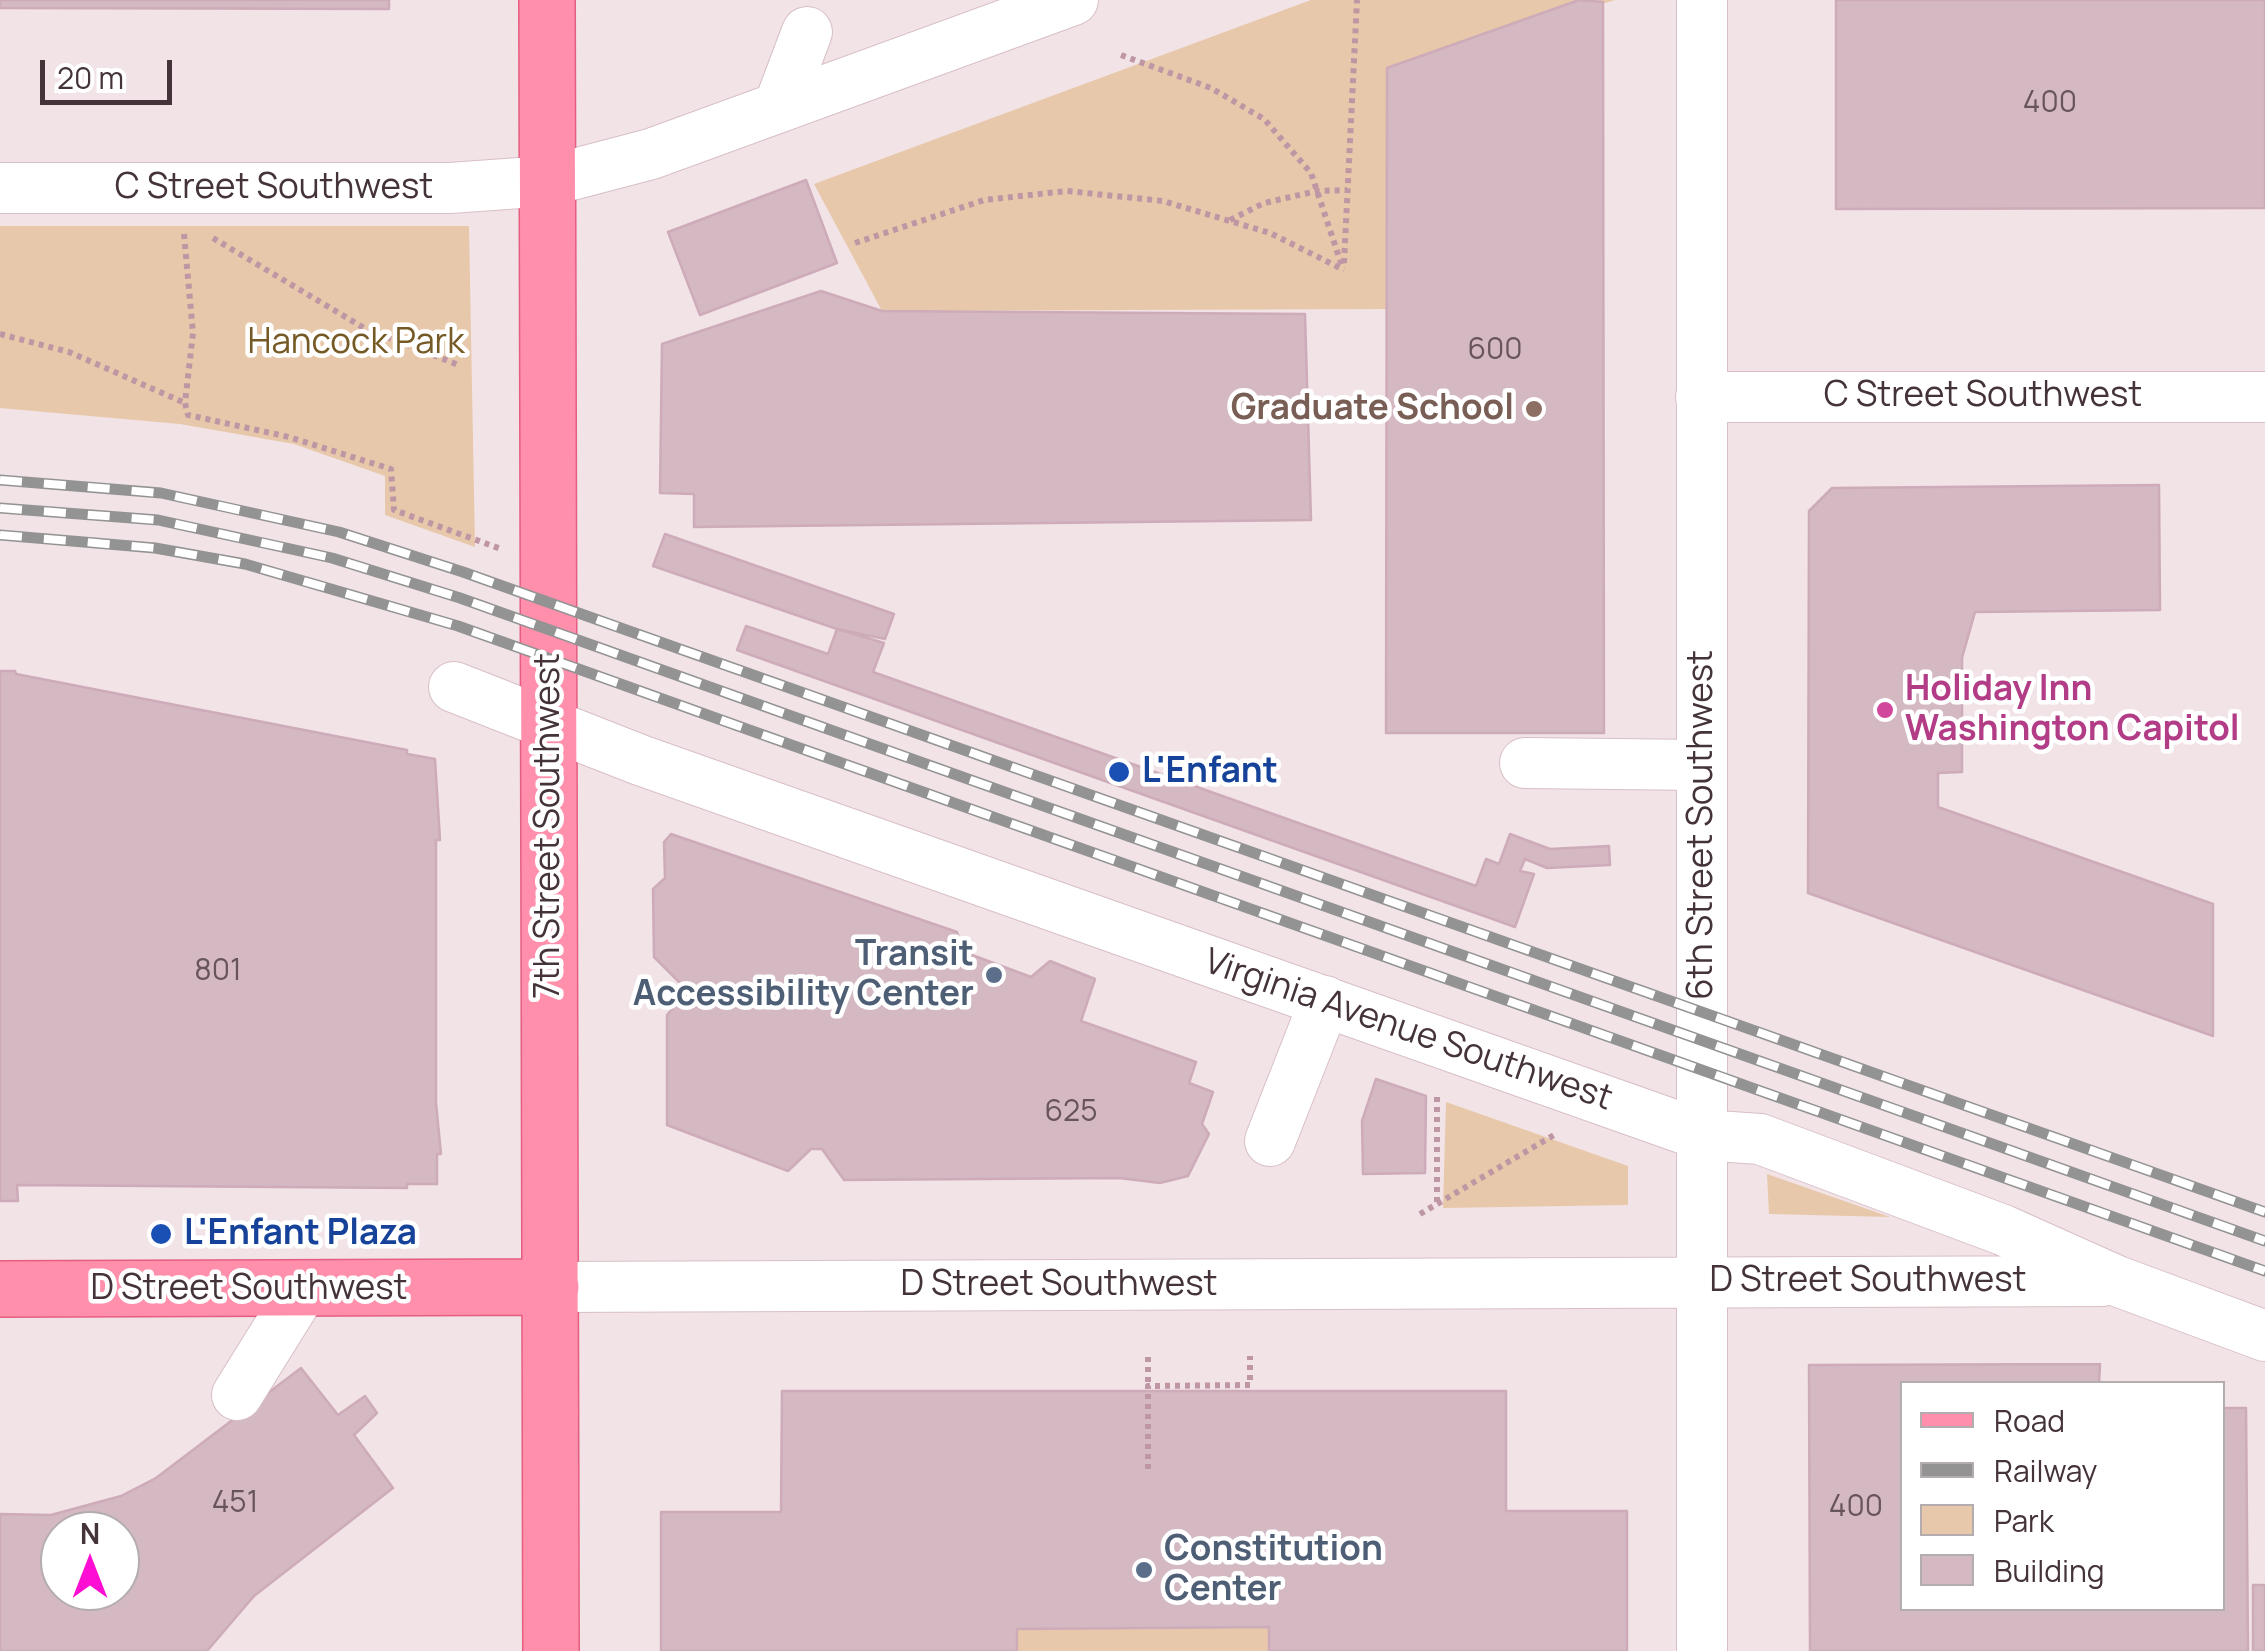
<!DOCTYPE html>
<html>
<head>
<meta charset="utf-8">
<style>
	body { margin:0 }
	#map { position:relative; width:2265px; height:1651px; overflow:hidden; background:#f2e3e7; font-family:Manrope,sans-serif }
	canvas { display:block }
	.legend { position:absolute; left:1900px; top:1381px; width:325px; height:230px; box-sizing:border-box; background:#fff; border:2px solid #b4adb0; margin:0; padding:12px 18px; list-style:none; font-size:30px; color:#443339 }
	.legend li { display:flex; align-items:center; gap:20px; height:50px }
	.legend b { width:50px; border:2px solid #b4adb0 }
	.north { position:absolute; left:40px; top:1511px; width:100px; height:100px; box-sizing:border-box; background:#fff; border:2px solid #b4adb0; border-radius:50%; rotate:0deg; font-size:28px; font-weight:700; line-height:40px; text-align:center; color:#443339 }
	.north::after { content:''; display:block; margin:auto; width:35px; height:45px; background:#fe0dd2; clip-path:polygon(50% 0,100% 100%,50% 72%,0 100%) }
	.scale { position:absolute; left:40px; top:60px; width:132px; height:45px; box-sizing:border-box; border:5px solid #443339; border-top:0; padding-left:12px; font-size:30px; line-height:35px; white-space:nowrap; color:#443339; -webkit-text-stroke:8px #fff; paint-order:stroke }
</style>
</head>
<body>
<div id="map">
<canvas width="2265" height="1651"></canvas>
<ul class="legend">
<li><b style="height:12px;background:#ff8fab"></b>Road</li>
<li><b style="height:12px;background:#939393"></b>Railway</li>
<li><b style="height:28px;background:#e8c8aa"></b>Park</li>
<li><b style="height:28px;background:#d4b8c2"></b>Building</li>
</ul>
<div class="north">N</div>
<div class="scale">20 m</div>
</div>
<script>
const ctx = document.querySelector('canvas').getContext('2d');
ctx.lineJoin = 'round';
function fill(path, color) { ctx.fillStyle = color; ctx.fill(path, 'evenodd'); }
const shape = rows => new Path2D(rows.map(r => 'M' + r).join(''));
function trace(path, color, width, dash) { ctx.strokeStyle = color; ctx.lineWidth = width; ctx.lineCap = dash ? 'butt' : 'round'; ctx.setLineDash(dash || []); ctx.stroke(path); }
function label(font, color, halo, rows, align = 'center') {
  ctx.font = font + ' Manrope,sans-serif'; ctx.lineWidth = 9; ctx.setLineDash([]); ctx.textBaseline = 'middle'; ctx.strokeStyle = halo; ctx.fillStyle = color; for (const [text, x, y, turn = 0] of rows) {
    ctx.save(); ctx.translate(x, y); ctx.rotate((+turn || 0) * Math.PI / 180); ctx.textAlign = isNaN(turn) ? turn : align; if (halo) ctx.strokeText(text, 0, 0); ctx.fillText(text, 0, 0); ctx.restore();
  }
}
fill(shape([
	[1311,0,1615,0,1387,68,1387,309,882,311,814,184],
	[0,226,469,226,475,547,385,515,385,476,294,444,180,424,0,408],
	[1446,1102,1628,1166,1628,1205,1443,1208],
	[1767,1174,1890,1217,1769,1214],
	[1269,1627,1269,1651,1017,1651,1017,1629]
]), '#e8c8aa');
const building = shape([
	[0,0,389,0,389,9,0,8,0,0],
	[1579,0,1603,2,1604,733,1386,733,1387,68,1579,0],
	[1836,0,2265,0,2265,208,1836,209,1836,0],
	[806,180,837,263,700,315,668,232,806,180],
	[821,291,882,311,1305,314,1311,520,694,527,694,494,660,493,662,344,821,291],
	[2159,485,2160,610,1975,612,1962,658,1962,772,1938,773,1938,807,2213,904,2213,1036,1808,893,1809,511,1832,488,2159,485],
	[665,534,894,614,885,639,837,629,653,566,665,534],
	[746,626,828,654,837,629,884,643,873,672,1476,886,1486,859,1499,864,1510,834,1550,849,1609,846,1610,865,1547,868,1525,859,1520,871,1534,874,1515,927,737,650,746,626],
	[0,671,15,671,16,674,407,750,407,754,435,759,440,840,436,840,436,1103,441,1154,437,1154,437,1184,407,1184,407,1188,17,1185,18,1201,0,1201,0,671],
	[671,834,957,932,964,952,1031,977,1050,961,1095,979,1081,1021,1196,1062,1189,1083,1213,1092,1202,1124,1209,1134,1188,1176,1160,1183,1119,1178,844,1180,822,1149,811,1149,788,1171,667,1125,667,1015,684,995,684,987,654,957,653,889,665,878,664,842,671,834],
	[1376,1079,1426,1096,1425,1173,1363,1174,1362,1121,1376,1079],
	[2100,1364,2099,1384,1902,1384,1902,1608,2222,1608,2222,1408,2246,1408,2248,1651,1810,1651,1809,1365,2100,1364],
	[301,1368,338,1415,365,1396,377,1413,354,1435,393,1488,254,1596,207,1651,0,1651,0,1514,51,1515,121,1496,156,1478,301,1368],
	[60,1531,120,1531,120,1591,60,1591,60,1531],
	[782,1391,1506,1391,1506,1511,1627,1511,1627,1651,1269,1651,1269,1627,1017,1629,1017,1651,661,1651,661,1512,781,1512,782,1391],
	[2253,1585,2265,1585,2265,1651,2253,1651,2253,1585]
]);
fill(building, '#d4b8c2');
trace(building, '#ceabb8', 2.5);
const minor = shape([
	[1702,0,1702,1651],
	[779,106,807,32],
	[0,188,450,188,548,181,651,154,1073,0],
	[1701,397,2265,397],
	[454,687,640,760,1702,1135,1760,1139,2003,1230,2117,1281,2265,1336],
	[1525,763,1701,765],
	[1270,1141,1325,1001],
	[551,1287,2102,1281],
	[237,1395,303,1289]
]);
const major = shape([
	[547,0,551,1651],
	[0,1289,551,1287]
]);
trace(minor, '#d8bfc7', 52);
trace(major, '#e65d82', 58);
trace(shape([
	[1121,55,1211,88,1264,119,1311,173,1343,269],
	[1230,220,1264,203,1317,191,1347,190],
	[184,234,193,333,185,403,188,415,289,437,391,469,394,510,501,549],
	[213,238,364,328,461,366],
	[855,243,984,200,1067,191,1163,201,1270,233,1344,270],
	[1344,263,1357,0],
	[0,334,69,352,185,403],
	[1437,1202,1437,1093],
	[1420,1214,1554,1135],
	[1148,1357,1148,1386],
	[1148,1469,1148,1386,1250,1385,1250,1356]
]), '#bf96a4', 6, [5, 5]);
trace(minor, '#fff', 50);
trace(major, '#ff8fab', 55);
const rail = shape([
	[0,480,161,493,339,532,463,572,2265,1212],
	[0,508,158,520,332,558,460,598,2265,1241],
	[0,535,155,548,245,564,458,626,2265,1271]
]);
trace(rail, '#939393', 11);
trace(rail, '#fff', 8, [22]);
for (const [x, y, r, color] of [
	[1534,409,10,"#8d6e63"],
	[1885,710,10,"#d1479c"],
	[1119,772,12,"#1a4fb4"],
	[994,975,10,"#5c6f8a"],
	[161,1234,12,"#1a4fb4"],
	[1144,1570,10,"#5c6f8a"]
]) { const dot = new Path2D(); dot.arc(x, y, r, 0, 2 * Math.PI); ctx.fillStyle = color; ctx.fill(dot); trace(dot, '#fff', 4); }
label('30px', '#68545b', null, [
	["400",2050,104],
	["600",1495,351],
	["801",218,972],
	["625",1071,1113],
	["451",235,1504],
	["400",1856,1508]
]);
label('35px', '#443339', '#fff', [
	["C Street Southwest",274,188],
	["C Street Southwest",1983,396],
	["6th Street Southwest",1702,825,-90],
	["7th Street Southwest",549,826,-90],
	["Virginia Avenue Southwest",1408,1031,19],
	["D Street Southwest",1868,1281],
	["D Street Southwest",1059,1285],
	["D Street Southwest",249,1289]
]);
label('35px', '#765a26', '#fff', [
	["Hancock Park",356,343]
]);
label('bold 35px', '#785e54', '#fff', [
	["Graduate School",1514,409]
], 'right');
label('bold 35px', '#b23c85', '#fff', [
	["Holiday Inn",1905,690],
	["Washington Capitol",1905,730]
], 'left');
label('bold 35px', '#164399', '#fff', [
	["L'Enfant",1142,772],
	["L'Enfant Plaza",184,1234]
], 'left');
label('bold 35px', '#4e5e75', '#fff', [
	["Transit",974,955],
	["Accessibility Center",974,995],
	["Constitution",1164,1550,"left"],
	["Center",1164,1590,"left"]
], 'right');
</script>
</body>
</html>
